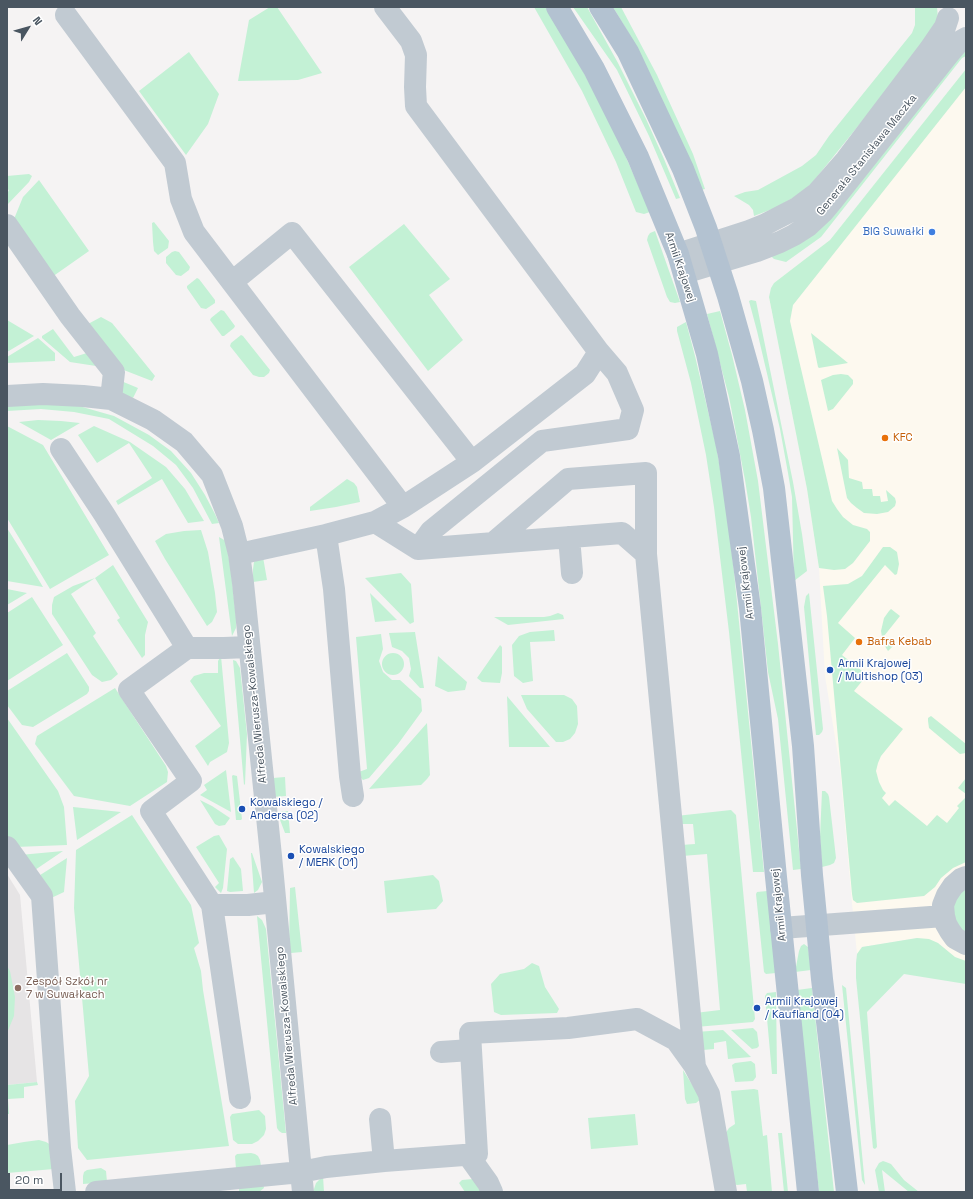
<!DOCTYPE html>
<html>
<head>
<meta charset="utf-8">
<style>
	body { margin:0 }
	#map { position:relative; width:973px; height:1199px; overflow:hidden; background:#f5f3f3; font-family:"Space Grotesk",sans-serif }
	canvas { display:block }
	.frame { position:absolute; inset:0; border:8px solid #4a5661; pointer-events:none }
	.north { position:absolute; left:8px; top:8px; width:40px; height:40px; -webkit-text-stroke:3px #fff; paint-order:stroke; rotate:53deg; font-size:11px; font-weight:700; line-height:16px; text-align:center; color:#4a5661 }
	.north::after { content:''; display:block; margin:auto; width:14px; height:18px; background:#4a5661; clip-path:polygon(50% 0,100% 100%,50% 72%,0 100%) }
	.scale { position:absolute; left:8px; top:1173px; width:54px; height:18px; box-sizing:border-box; border:2px solid #4a5661; border-top:0; padding-left:5px; font-size:12px; line-height:14px; white-space:nowrap; color:#4a5661; -webkit-text-stroke:3px #fff; paint-order:stroke }
</style>
</head>
<body>
<div id="map">
<canvas width="973" height="1199"></canvas>
<div class="frame"></div>
<div class="north">N</div>
<div class="scale">20 m</div>
</div>
<script>
const ctx = document.querySelector('canvas').getContext('2d');
ctx.lineJoin = 'round';
function fill(path, color) { ctx.fillStyle = color; ctx.fill(path, 'evenodd'); }
const shape = rows => new Path2D(rows.map(r => 'M' + r).join(''));
function trace(path, color, width, dash) { ctx.strokeStyle = color; ctx.lineWidth = width; ctx.lineCap = dash ? 'butt' : 'round'; ctx.setLineDash(dash || []); ctx.stroke(path); }
function label(font, color, halo, rows, align = 'center') {
  ctx.font = font + ' "Space Grotesk",sans-serif'; ctx.lineWidth = 3; ctx.setLineDash([]); ctx.textBaseline = 'middle'; ctx.strokeStyle = halo; ctx.fillStyle = color; for (const [text, x, y, turn = 0] of rows) {
    ctx.save(); ctx.translate(x, y); ctx.rotate((+turn || 0) * Math.PI / 180); ctx.textAlign = isNaN(turn) ? turn : align; if (halo) ctx.strokeText(text, 0, 0); ctx.fillText(text, 0, 0); ctx.restore();
  }
}
fill(shape([
	[966,69,966,970,938,943,917,938,862,947,857,954,852,903,840,768,825,676,819,568,807,489,769,297,774,283,830,240]
]), '#fdf9ef');
fill(shape([
	[7,874,20,895,37,1082,7,1085]
]), '#e6e4e5');
fill(shape([
	[270,7,277,7,322,73,298,80,238,81,249,20],
	[534,7,547,7,574,54,614,130,650,212,644,214,636,212,616,162,582,91],
	[573,7,587,7,618,63,646,119,664,159,680,198,676,199,649,136,617,70],
	[613,7,621,7,657,75,693,154,705,189,701,190,628,32],
	[915,7,937,7,938,19,914,57,812,183,800,194,775,208,754,216,753,210,749,205,734,196,745,192,758,190,802,166,816,155,829,136,912,33,915,25],
	[966,46,966,56,962,58,825,232,821,237,786,262,774,259,768,253],
	[189,52,219,94,208,124,186,155,139,91],
	[966,69,966,87,793,305,790,321,798,356,832,501,837,509,843,517,853,525,867,529,870,532,870,541,853,563,845,569,834,570,819,568,807,489,769,297,771,288,774,283,830,240],
	[29,174,32,176,29,182,7,205,7,192,9,191,7,187,7,176],
	[39,180,89,251,52,277,14,219,23,197],
	[154,222,169,241,168,248,158,255,154,251,153,242,152,223],
	[404,224,450,279,429,295,463,340,428,371,349,267],
	[655,231,680,302,675,303,670,302,667,297,647,240,648,236,650,233],
	[175,251,179,252,190,267,189,270,181,276,176,275,166,263,166,257,172,252],
	[197,278,199,279,215,300,215,303,206,309,201,308,187,288,187,286],
	[751,300,756,301,793,482,802,534,807,571,794,581,792,497,788,473,780,429,757,331,749,301],
	[221,310,224,311,235,326,234,328,224,336,222,336,210,320,211,318],
	[720,311,732,355,745,410,758,481,778,644,801,869,793,870,778,719,768,672,751,517,745,480,729,397,707,314],
	[101,317,112,323,130,345,155,376,152,381,116,367,88,324],
	[7,320,34,336,7,352],
	[686,322,695,356,716,445,726,504,734,572,764,872,753,872,729,632,714,507,706,455,691,383,677,331,677,327],
	[53,329,74,357,87,353,96,366,70,362,42,338,42,336],
	[811,333,848,363,819,368,818,367],
	[241,335,243,336,270,370,269,373,264,377,259,377,253,375,230,346,231,343],
	[38,338,55,353,55,361,7,363,7,357],
	[841,374,848,375,853,380,853,384,833,409,828,411,821,380,833,375],
	[114,378,138,388,133,398,120,395],
	[49,403,79,406,114,416,149,435,171,451,191,473,205,495,215,514,219,523,212,524,193,488,176,465,153,446,109,419,74,412,41,409,7,411,7,405],
	[38,420,61,421,80,423,51,440,19,422],
	[7,426,43,445,109,555,50,589,7,518],
	[94,426,130,442,166,467,185,489,204,521,188,523,162,479,118,505,116,501,152,478,129,443,97,463,78,435],
	[837,448,848,460,849,478,862,482,863,489,872,489,873,496,880,496,881,502,888,501,886,490,895,498,896,502,895,506,888,512,877,514,864,513,857,508,851,503,847,498],
	[347,479,354,483,357,487,360,502,336,507,310,511,310,507],
	[7,528,22,552,43,587,7,581],
	[201,530,208,552,215,593,217,612,212,622,207,626,165,559,155,541,166,534,184,531],
	[219,537,226,541,231,571,236,617,236,628,232,636],
	[883,547,890,547,897,552,899,564,897,574,895,575,885,565,838,623,855,638,842,655,867,675,854,691,903,729,881,756,878,763,876,771,879,782,883,790,886,793,882,798,889,806,895,800,927,826,937,815,947,823,959,808,957,806,966,797,966,862,953,868,941,878,935,887,924,896,857,903,853,900,852,894,827,616,823,586,848,584,862,576],
	[263,557,267,580,253,582,253,569,254,562],
	[113,565,148,622,145,635,145,655,142,658,117,620,120,618,95,578,71,594,96,633,93,636,118,674,111,680,102,682,92,675,75,649,52,614,52,605,54,597,73,586,95,578],
	[401,573,411,584,414,622,410,624,365,578],
	[7,589,27,593,7,605],
	[370,593,397,620,375,622],
	[809,593,823,729,822,732,819,735,816,735,804,607,806,596],
	[32,597,63,645,7,681,7,613],
	[891,609,900,616,884,636,894,645,888,651,883,643,881,631,884,618,889,611],
	[558,613,563,615,564,619,508,625,494,617,544,617,550,616],
	[554,630,555,641,530,642,533,681,523,683,514,676,512,645,519,636,530,632],
	[415,632,424,688,420,688,409,676,411,669,409,658,402,651,392,647,389,633],
	[381,634,383,649,379,661,383,672,392,680,400,680,421,699,422,711,398,744,369,778,363,780,356,773,367,769,356,637],
	[500,645,502,647,502,673,500,683,482,682,477,678],
	'382 664a11 11 0 1 1 22 0a11 11 0 1 1-22 0Z',
	[67,653,89,687,89,691,87,694,33,727,22,725,7,705,7,691],
	[221,656,229,743,227,752,210,762,208,766,195,746,221,726,190,681,194,676,204,673,218,673,218,661],
	[438,656,467,682,465,690,448,692,435,686],
	[233,660,236,661,240,668,247,734,245,784,244,785],
	[115,688,166,766,168,772,167,782,130,806,74,796,35,744,37,736],
	[521,695,564,695,572,699,577,706,578,724,575,733,570,739,563,742,556,742,527,709],
	[507,696,550,747,509,747],
	[931,716,966,744,966,753,960,754,929,728,928,721,928,718],
	[7,718,58,791,64,807,67,845,15,847,7,838],
	[427,723,430,775,427,779,421,785,369,789],
	[226,770,231,812,200,795,207,790,204,785],
	[233,775,237,776,242,819,241,820,236,820,232,776],
	[285,777,286,796,273,797,273,778],
	[966,778,966,794,958,788],
	[822,791,825,791,828,794,829,797,836,858,834,863,830,865,822,867,820,837],
	[200,800,212,806,230,818,225,825,219,826,215,824],
	[73,807,121,812,77,840],
	[731,810,736,815,755,1019,753,1022,696,1027,695,1013,720,1010,707,854,682,856,681,845,695,844,693,824,680,824,676,816],
	[288,811,290,833,285,833,277,812],
	[132,815,191,905,199,943,194,948,201,971,203,990,229,1146,87,1160,78,1148,75,1101,89,1076,74,908,76,850],
	[219,835,227,849,223,888,221,893,215,887,219,883,196,847,214,836],
	[63,851,32,872,20,855],
	[251,853,252,853,262,882,258,890,254,893],
	[233,857,241,869,243,891,230,892,227,891,230,859],
	[67,858,64,892,47,900,37,877],
	[433,875,439,881,443,901,436,909,387,913,384,881],
	[295,887,302,952,291,953,289,952,290,888],
	[966,888,966,933,958,927,953,911,954,903,958,895],
	[767,891,776,973,766,974,764,972,756,894,757,892],
	[257,916,262,920,266,929,286,1133,282,1133,279,1131,277,1128],
	[917,938,929,939,938,943,955,957,966,961,966,984,904,974,867,1012,877,1147,875,1149,873,1148,856,978,856,963,857,954,862,947],
	[804,944,808,947,811,970,795,972,799,951,801,946],
	[532,963,539,966,545,987,559,1009,557,1013,501,1015,494,1012,491,984,500,974,524,969],
	[7,966,10,971,15,997,14,1016,7,1033],
	[842,985,846,988,865,1185,862,1180],
	[812,988,834,1192,819,1192,797,990],
	[776,992,777,1074,772,1074,765,996,767,993],
	[753,1028,757,1032,759,1046,757,1048,752,1049,731,1030],
	[723,1030,750,1056,751,1057,728,1059,726,1041,714,1043,714,1049,703,1050,696,1032],
	[751,1061,755,1064,756,1077,753,1081,735,1082,732,1065,735,1063],
	[683,1070,701,1099,696,1103,687,1104,685,1099],
	[37,1082,38,1085,24,1087,24,1098,8,1099,9,1114,7,1114,7,1085],
	[754,1089,758,1090,763,1136,767,1135,772,1192,747,1192,746,1184,737,1185,734,1184,725,1134,729,1128,735,1124,731,1091],
	[259,1110,265,1116,266,1129,264,1135,258,1141,252,1144,238,1144,233,1140,230,1117,232,1114],
	[635,1114,638,1145,591,1149,588,1118],
	[778,1133,782,1133,788,1192,784,1192],
	[39,1140,46,1142,51,1145,54,1169,7,1173,7,1145,24,1142],
	[251,1153,255,1154,258,1156,260,1160,261,1166,236,1169,235,1156,237,1154],
	[883,1161,886,1162,891,1164,904,1180,919,1192,909,1192,882,1170,885,1192,879,1192,875,1170,879,1163],
	[101,1168,106,1171,107,1182,83,1184,83,1176,84,1172,87,1170],
	[323,1176,324,1192,313,1192,316,1183],
	[473,1179,481,1192,465,1192,459,1183,462,1180],
	[263,1184,264,1188,259,1192,239,1192,239,1187]
]), '#c3f1d5');
trace(shape([
	[66,15,175,163,181,199,194,232,403,507],
	[7,225,70,316,114,372,111,399],
	[678,254,749,231,764,225,797,208,817,193,846,160,930,49,945,27,948,18],
	[684,273,757,251,780,242,794,235,808,226,823,212,833,200,948,55,959,42,966,38],
	[232,282,292,233,472,462],
	[7,396,43,394,83,396,111,399,153,420,184,442,212,475,232,526,239,554,243,583,271,856,303,1192],
	[61,449,104,514,187,648,129,690,191,781,151,811,212,905,240,1098],
	[375,522,418,549,622,533,646,554,695,1067,709,1094,726,1192],
	[326,535,334,589,350,776,353,796],
	[569,537,572,573],
	[493,543,568,479,646,473,646,554],
	[418,549,431,531,542,441,628,429,633,410,617,373,599,352],
	[239,554,326,535,375,522,403,507,472,462,585,374,599,352,416,106,415,87,416,55,411,41,385,7],
	[187,648,224,648,249,647],
	[7,847,42,896,60,1148,65,1192],
	[966,877,961,879,953,886,947,895,943,905,944,916,946,924,950,931,955,938,966,944],
	[212,905,248,905,275,902],
	[781,928,944,916],
	[441,1052,471,1050],
	[380,1119,384,1161],
	[468,1155,488,1183,492,1192],
	[96,1192,301,1172,326,1167,384,1161,477,1154,470,1033,568,1028,637,1019,676,1040,694,1065]
]), '#c1cad2', 22);
trace(shape([
	[557,7,594,69,638,157,678,254,707,354,729,456,750,608,776,877,808,1192],
	[600,7,628,52,683,169,706,228,728,296,752,381,763,430,774,488,803,746,812,875,822,979,847,1192]
]), '#b3c2d1', 22);
for (const [x, y, r, color] of [
	[932,232,4,"#3f7fe0"],
	[885,438,4,"#e8710a"],
	[859,642,4,"#e8710a"],
	[830,670,4,"#1a4fb4"],
	[242,809,4,"#1a4fb4"],
	[291,856,4,"#1a4fb4"],
	[18,988,4,"#8d6e63"],
	[757,1008,4,"#1a4fb4"]
]) { const dot = new Path2D(); dot.arc(x, y, r, 0, 2 * Math.PI); ctx.fillStyle = color; ctx.fill(dot); trace(dot, '#fff', 1.5); }
label('11px', '#4a5661', '#fff', [
	["Generała Stanisława Maczka",867,155,-51],
	["Armii Krajowej",680,267,71],
	["Armii Krajowej",746,583,-97],
	["Alfreda Wierusza-Kowalskiego",255,704,-96],
	["Armii Krajowej",779,905,-96],
	["Alfreda Wierusza-Kowalskiego",287,1026,-95]
]);
label('11px', '#366cbe', '#fff', [
	["BIG Suwałki",924,232]
], 'right');
label('11px', '#c56008', '#fff', [
	["KFC",893,438],
	["Bafra Kebab",867,642]
], 'left');
label('11px', '#164399', '#fff', [
	["Armii Krajowej",838,664],
	["/ Multishop (03)",838,677],
	["Kowalskiego /",250,803],
	["Andersa (02)",250,816],
	["Kowalskiego",299,850],
	["/ MERK (01)",299,863],
	["Armii Krajowej",765,1002],
	["/ Kaufland (04)",765,1015]
], 'left');
label('11px', '#785e54', '#fff', [
	["Zespół Szkół nr",26,982],
	["7 w Suwałkach",26,995]
], 'left');
</script>
</body>
</html>
